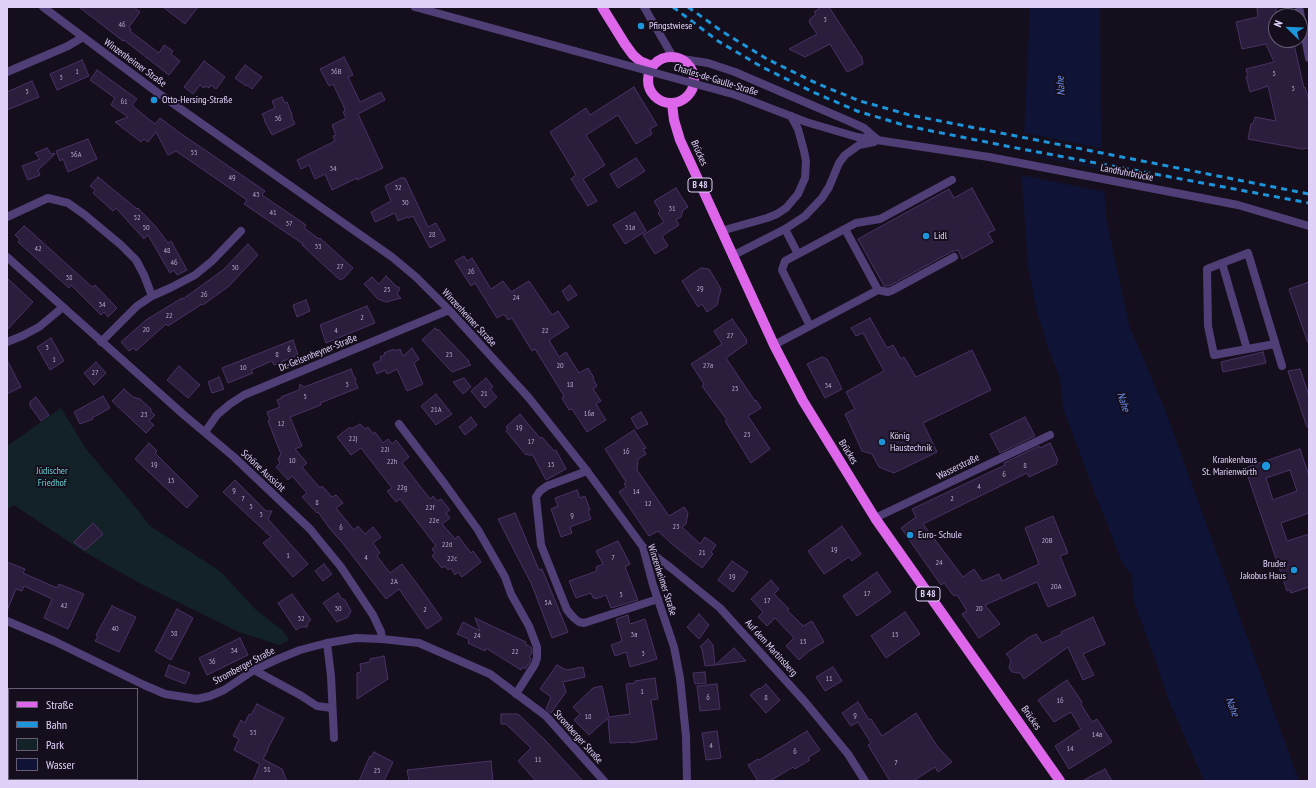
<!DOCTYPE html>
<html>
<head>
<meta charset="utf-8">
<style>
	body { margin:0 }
	#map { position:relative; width:1316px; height:788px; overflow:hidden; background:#150f1d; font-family:"PT Sans Narrow",sans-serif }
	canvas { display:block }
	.frame { position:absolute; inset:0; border:8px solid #e0d1f9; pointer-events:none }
	.legend { position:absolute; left:8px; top:688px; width:130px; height:92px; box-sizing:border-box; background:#150f1d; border:1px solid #665d75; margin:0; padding:5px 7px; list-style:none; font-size:12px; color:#e0d1f9 }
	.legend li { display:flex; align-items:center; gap:8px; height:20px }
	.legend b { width:20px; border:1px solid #665d75 }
	.north { position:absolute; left:1268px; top:8px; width:40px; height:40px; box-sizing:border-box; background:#150f1d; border:1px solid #665d75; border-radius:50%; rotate:293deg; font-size:11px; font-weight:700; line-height:16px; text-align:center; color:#e0d1f9 }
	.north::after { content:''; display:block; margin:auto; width:14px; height:18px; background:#1c95da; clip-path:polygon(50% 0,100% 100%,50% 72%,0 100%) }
</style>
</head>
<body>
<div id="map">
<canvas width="1316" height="788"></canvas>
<div class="frame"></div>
<ul class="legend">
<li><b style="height:5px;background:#dd66eb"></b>Straße</li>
<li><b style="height:5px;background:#1c95da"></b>Bahn</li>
<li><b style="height:11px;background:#122226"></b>Park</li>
<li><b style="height:11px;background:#0f1336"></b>Wasser</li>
</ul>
<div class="north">N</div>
</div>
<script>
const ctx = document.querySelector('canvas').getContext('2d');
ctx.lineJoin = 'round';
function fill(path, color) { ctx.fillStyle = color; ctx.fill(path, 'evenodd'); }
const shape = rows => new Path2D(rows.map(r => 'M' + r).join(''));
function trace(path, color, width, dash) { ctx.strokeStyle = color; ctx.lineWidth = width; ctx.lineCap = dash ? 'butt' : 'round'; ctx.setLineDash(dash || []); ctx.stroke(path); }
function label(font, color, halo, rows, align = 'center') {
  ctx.font = font + ' "PT Sans Narrow",sans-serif'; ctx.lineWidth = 4; ctx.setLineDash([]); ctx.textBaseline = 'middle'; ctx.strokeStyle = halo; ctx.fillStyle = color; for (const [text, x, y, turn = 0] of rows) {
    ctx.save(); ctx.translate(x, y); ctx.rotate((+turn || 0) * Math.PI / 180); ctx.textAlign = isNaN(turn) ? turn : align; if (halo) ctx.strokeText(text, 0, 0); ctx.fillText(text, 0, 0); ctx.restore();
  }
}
fill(shape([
	[61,408,86,449,136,508,150,526,220,571,254,608,283,631,289,640,279,645,239,632,143,585,83,551,14,505,7,509,7,446]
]), '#122226');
fill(shape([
	[1030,7,1100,7,1101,130,1106,218,1129,325,1164,407,1299,781,1204,781,1169,701,1158,668,1133,599,1132,576,1122,563,1106,521,1093,489,1063,408,1060,378,1049,351,1037,312,1028,267,1022,182]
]), '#0f1336');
fill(shape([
	[1022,132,1104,149,1105,168,1021,152],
	[1021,153,1105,170,1106,192,1020,175]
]), '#150f1d');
const building = shape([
	[79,7,134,7,140,12,129,27,131,29,130,31,159,53,164,45,173,51,171,54,180,61,169,75,124,40,123,41,79,7],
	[163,7,198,7,185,24,163,7],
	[821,7,829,7,862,58,863,64,847,72,830,44,805,57,789,49,817,34,809,22,811,22,809,20,816,14,814,12,821,7],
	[1264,7,1276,7,1276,40,1293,40,1304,88,1305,87,1309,101,1309,148,1302,149,1248,139,1251,124,1253,124,1255,117,1276,121,1268,86,1250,92,1246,77,1248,77,1246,69,1274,62,1266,44,1242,49,1236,22,1258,17,1257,8,1264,7],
	[344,57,353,75,348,77,360,102,381,92,385,100,358,114,383,168,357,180,357,178,332,190,325,174,315,179,309,165,301,169,297,160,335,141,333,136,336,135,332,125,346,118,343,112,345,111,344,107,333,84,329,86,320,69,344,57],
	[82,60,89,76,57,90,50,74,82,60],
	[204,61,225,77,216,89,211,85,209,88,206,86,204,88,200,85,193,94,184,87,204,61],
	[245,65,262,77,252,89,247,85,246,86,235,78,245,65],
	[97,70,137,99,132,105,141,113,155,124,160,118,180,133,265,191,262,195,306,225,304,228,319,239,320,238,353,268,344,278,340,280,302,245,303,244,244,204,247,200,176,151,168,155,156,132,148,142,144,139,141,142,115,122,128,117,111,105,115,98,90,80,97,70],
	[32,81,39,97,7,110,7,92,32,81],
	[634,87,657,125,650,129,652,134,636,144,618,115,586,135,605,165,583,179,597,201,588,206,571,179,576,175,550,132,586,108,590,115,634,87],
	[282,97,285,103,287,102,292,115,292,118,295,124,272,135,264,120,265,120,262,114,275,108,272,101,282,97],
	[88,139,97,159,68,172,63,159,60,161,56,151,88,139],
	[47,148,51,154,54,153,55,154,38,170,40,175,28,180,22,166,40,159,35,153,47,148],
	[636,158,645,171,618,188,610,174,636,158],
	[98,177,137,209,138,208,156,227,168,243,171,241,187,270,177,275,174,270,170,273,148,235,144,239,116,208,113,211,93,193,95,190,90,186,98,177],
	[401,178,405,178,428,227,436,223,445,240,430,248,413,216,408,218,407,217,398,221,395,213,375,222,371,212,391,201,385,186,401,178],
	[676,188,688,207,683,210,681,217,676,220,679,225,662,236,668,246,655,254,643,235,664,222,658,213,660,211,654,201,676,188],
	[972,188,995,230,988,233,993,242,962,259,958,250,951,252,891,285,887,286,884,286,858,239,949,189,954,198,972,188],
	[635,212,646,231,625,244,613,225,635,212],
	[24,226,29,230,92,287,95,285,117,308,108,317,104,312,101,315,71,285,69,288,18,242,20,240,15,235,24,226],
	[248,244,258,255,229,286,203,305,202,304,168,326,166,324,136,351,134,348,129,351,121,342,146,320,182,298,183,299,223,270,248,244],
	[464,256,467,261,472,258,491,289,503,281,511,292,529,281,552,315,558,311,569,327,549,340,559,357,566,352,579,373,588,368,594,378,593,379,597,386,593,389,601,401,596,404,606,420,587,432,572,409,569,410,562,398,564,396,535,349,532,351,512,318,508,320,504,314,497,318,475,283,471,286,455,261,464,256],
	[701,268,709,269,721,289,717,305,707,312,702,304,698,307,682,281,701,268],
	[386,276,396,286,400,288,397,294,401,298,386,302,378,299,364,284,372,277,379,284,386,276],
	[7,278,33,302,7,330,7,278],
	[1309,282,1309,342,1308,343,1289,289,1309,282],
	[570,285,577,295,568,301,562,291,570,285],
	[306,300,310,311,297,317,293,305,306,300],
	[367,306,375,323,326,343,320,325,367,306],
	[870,318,887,348,893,345,901,359,904,357,916,377,972,350,991,390,923,423,937,452,894,473,879,467,872,454,862,451,845,414,855,409,846,392,884,371,863,333,856,336,851,328,870,318],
	[732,319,747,340,746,341,747,343,726,358,755,401,756,400,761,408,748,416,770,449,751,463,725,421,727,420,702,386,704,384,691,364,722,344,714,331,732,319],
	[435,328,437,330,438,329,469,361,468,362,471,365,452,372,422,340,435,328],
	[51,338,64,361,50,370,37,347,51,338],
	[293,340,298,355,274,365,272,361,251,370,253,373,228,383,222,368,293,340],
	[412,348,419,359,414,363,423,384,407,391,397,369,387,374,385,370,377,374,373,364,381,360,380,357,385,355,384,353,394,349,395,351,400,349,403,356,412,348],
	[1263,352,1266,363,1223,372,1221,362,1263,352],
	[822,357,827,359,842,389,825,398,807,364,822,357],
	[7,360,21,387,7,394,7,360],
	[96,362,106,373,94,385,84,373,96,362],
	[179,366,200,385,188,398,167,380,179,366],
	[351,369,354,377,356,378,355,381,358,388,320,403,321,405,290,417,302,446,295,449,307,463,302,467,320,488,322,486,332,497,336,495,343,503,336,508,354,530,358,526,365,534,373,527,381,537,373,543,380,553,377,556,390,573,402,564,423,592,442,619,427,629,399,589,386,599,341,541,338,538,330,529,318,512,317,513,302,497,307,493,292,476,288,480,276,467,280,463,278,459,281,454,268,421,270,420,267,412,280,407,277,400,282,398,281,397,299,390,300,384,304,387,351,369],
	[1300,369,1309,396,1309,427,1307,427,1288,371,1300,369],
	[219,377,224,389,212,393,208,382,219,377],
	[464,378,471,387,463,394,453,382,464,378],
	[486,378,493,387,490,389,497,397,485,408,471,391,486,378],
	[124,389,133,397,140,399,151,409,151,412,155,415,149,421,154,425,146,433,112,401,124,389],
	[436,394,452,414,436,425,421,406,436,394],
	[103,396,110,408,92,418,93,419,80,424,74,412,103,396],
	[36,397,49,415,41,421,30,406,30,402,36,397],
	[641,412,648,424,637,429,631,418,641,412],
	[520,414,540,438,542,437,554,451,556,450,566,469,546,480,532,454,530,456,528,454,526,455,506,431,508,429,506,427,520,414],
	[471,417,477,425,465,435,459,427,471,417],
	[1025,417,1035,436,1000,453,990,434,1025,417],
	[360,424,365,429,368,427,373,434,375,432,383,443,388,439,392,444,396,440,409,457,402,463,430,499,433,496,437,501,441,499,450,510,446,513,450,518,442,524,455,539,458,536,471,553,473,551,481,562,462,577,458,572,455,575,451,568,448,570,445,566,442,568,432,556,435,553,432,549,436,546,400,499,396,502,387,491,392,488,361,448,351,455,337,437,350,427,351,429,360,424],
	[634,430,646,448,643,449,646,454,638,459,637,470,669,516,684,507,688,513,686,524,682,527,700,544,705,537,716,545,711,552,713,554,702,568,672,544,658,531,649,536,619,492,626,487,624,484,626,482,605,449,634,430],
	[149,443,157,451,155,453,198,496,187,508,135,459,149,443],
	[1050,443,1057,458,1058,461,1056,462,1057,464,1029,477,1027,473,923,524,963,577,974,569,982,581,999,574,1002,581,1039,564,1025,528,1053,516,1068,553,1060,556,1076,595,1048,607,1037,582,985,605,1000,624,979,638,962,614,967,611,958,596,953,595,944,583,941,585,901,528,916,517,912,509,1005,465,1004,463,1039,446,1040,448,1050,443],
	[1300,449,1309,476,1309,513,1281,523,1287,541,1309,534,1309,587,1291,593,1290,590,1287,591,1245,468,1300,449],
	[1290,470,1297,491,1273,500,1266,478,1290,470],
	[235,480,266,511,272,511,268,519,308,564,293,577,263,543,271,537,223,492,235,480],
	[577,490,580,498,585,496,590,510,588,511,591,519,570,527,572,533,561,537,551,509,558,506,555,498,577,490],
	[515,513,539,570,542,569,568,632,552,638,532,585,498,519,515,513],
	[93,523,103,534,85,550,74,542,93,523],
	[842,526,861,554,852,561,849,557,824,574,808,551,842,526],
	[618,541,630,564,625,567,638,600,611,608,606,595,596,599,596,598,593,598,591,593,576,598,569,581,597,571,596,567,603,564,596,551,618,541],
	[732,561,748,572,733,592,718,580,732,561],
	[7,562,25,569,23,573,57,588,59,584,84,594,68,629,44,618,52,599,24,586,22,591,16,589,7,611,7,562],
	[324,564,332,574,323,581,315,571,324,564],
	[877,572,891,592,857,616,843,596,877,572],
	[771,580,779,589,774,594,789,609,787,610,803,626,812,621,824,642,809,651,799,660,786,646,794,638,775,618,767,626,758,617,763,612,751,599,771,580],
	[338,593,341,598,345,600,351,611,348,617,337,622,323,603,338,593],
	[292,594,311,620,308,622,307,627,301,627,296,630,278,603,292,594],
	[112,606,136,617,119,652,95,641,98,636,96,635,112,606],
	[177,609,193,618,171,660,155,651,177,609],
	[905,612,920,634,886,658,871,636,905,612],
	[699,614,709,625,699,639,687,627,699,614],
	[628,615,630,624,645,619,657,659,630,667,626,652,615,656,611,645,622,641,616,619,628,615],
	[1093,617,1105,644,1083,654,1094,675,1083,680,1068,647,1024,679,1020,673,1012,672,1009,668,1011,660,1006,654,1028,638,1036,634,1042,643,1062,634,1061,632,1093,617],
	[475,618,526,642,525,644,532,648,532,653,529,657,531,658,530,662,525,669,523,667,521,670,486,648,485,651,468,643,469,639,457,634,463,622,480,631,475,618],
	[240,638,248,655,207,675,199,658,240,638],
	[708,639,713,645,715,665,705,666,702,649,700,647,708,639],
	[734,648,746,661,715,665,734,648],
	[384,656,388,679,357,699,357,673,361,672,360,664,370,662,370,659,384,656],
	[169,665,190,673,185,684,165,676,169,665],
	[557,665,566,670,583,667,585,677,563,682,566,692,551,713,546,709,551,697,540,689,557,665],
	[833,667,842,681,825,691,816,677,833,667],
	[705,672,706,683,695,684,693,673,705,672],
	[655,678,658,699,651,700,657,739,631,743,631,742,610,743,608,718,589,735,574,720,580,714,573,707,593,688,602,686,609,717,630,714,626,684,635,683,635,681,655,678],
	[1067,680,1082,702,1081,704,1092,722,1097,719,1112,742,1069,769,1055,746,1081,729,1071,712,1054,722,1038,700,1067,680],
	[717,684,720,709,700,711,697,686,717,684],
	[766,684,780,700,766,713,750,695,759,688,760,689,766,684],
	[858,702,869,720,871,719,882,736,916,713,937,746,952,762,938,772,935,767,913,781,890,781,868,745,871,743,858,722,851,726,842,713,858,702],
	[257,704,284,718,267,750,268,750,263,759,282,769,287,781,253,781,260,764,234,750,239,739,233,736,241,720,245,723,249,714,251,715,257,704],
	[501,714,518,714,546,741,583,781,536,781,518,761,531,748,506,724,501,724,501,714],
	[717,731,721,758,706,760,702,733,717,731],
	[807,731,820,750,808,758,810,760,795,769,793,767,770,781,758,781,748,765,758,759,759,760,807,731],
	[374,752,393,762,384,781,359,781,370,756,371,757,374,752],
	[491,761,493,781,409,781,407,770,491,761],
	[1105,769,1112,781,1082,781,1105,769]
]);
fill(building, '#2b1d3c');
trace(building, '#4a3265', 1);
trace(shape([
	[785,229,798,254],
	[845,229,878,290],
	[1222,263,1247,349],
	[810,326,782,270,785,261,856,223,880,219,952,180],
	[1275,344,1214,355,1208,326,1207,269,1248,253,1282,366],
	[774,345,878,290,888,292,893,290,954,257],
	[399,424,444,483,478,530,505,577,511,594,529,626,537,647,537,658,535,664,516,694],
	[587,471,547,486,540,491,536,497,541,545,567,610,574,618,579,622,584,623,658,599],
	[327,643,331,676,334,738],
	[254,670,300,695,317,706,332,708]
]), '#503f77', 8);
trace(shape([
	[43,7,158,93,392,257,416,277,449,310,529,398,587,471,643,547,653,585,674,647,680,678,686,736,687,781],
	[644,7,673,57],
	[1299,7,1309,58],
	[7,72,68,46,83,37],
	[7,217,48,198,68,203,85,215,121,245,136,260,144,275,152,296],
	[7,257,184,415,234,457,310,529,341,567,373,615,381,632,382,639],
	[7,342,22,336,39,327,63,307],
	[101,342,137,306,152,296,170,288,195,275,212,261,241,231],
	[205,432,217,415,230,404,244,395,449,310],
	[875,518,1050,435],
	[643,547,671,568,720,608,806,703,848,754,865,781],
	[7,621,54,641,144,685,165,694,197,699,210,696,224,690,254,670,278,659,300,650,327,643,356,638,382,639,419,643,490,674,546,716,604,781]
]), '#503f77', 8);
trace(shape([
	[415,7,575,51],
	[682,59,708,63,735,72,851,122,864,128,878,140],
	[736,95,806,122,857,137,989,157,1238,205,1309,226],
	[721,231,767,218,777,214,786,208,798,194,805,178,806,161,804,151,798,129,791,116],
	[732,256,785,229,805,216,822,198,829,187,839,163,845,155,859,145,874,142]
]), '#503f77', 8);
trace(shape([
	[602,7,625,44,633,55,640,61,652,66],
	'648 80a23 23 0 1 1 46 0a23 23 0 1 1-46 0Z',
	[672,104,674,120,680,140,774,345,803,401,875,518,1060,781]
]), '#dd66eb', 10);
trace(shape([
	[673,7,718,41,762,67,813,92,857,111,907,126,1011,147,1309,203],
	[688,7,723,32,767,59,818,84,860,101,910,115,1309,194]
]), '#1c95da', 3, [6, 5]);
trace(shape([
	[575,51,736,95]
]), '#503f77', 8);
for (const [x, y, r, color] of [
	[641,26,4,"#1c95da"],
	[154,100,4,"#1c95da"],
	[926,236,4,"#1c95da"],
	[882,442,4,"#1c95da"],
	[1266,466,5,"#1c95da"],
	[910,535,4,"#1c95da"],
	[1294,570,4,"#1c95da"]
]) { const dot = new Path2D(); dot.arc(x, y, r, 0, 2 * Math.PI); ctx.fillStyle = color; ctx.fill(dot); trace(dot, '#150f1d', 1.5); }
label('8px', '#b3a4ca', null, [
	["3",825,20],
	["46",122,25],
	["1",77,72],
	["36B",336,72],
	["5",1274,74],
	["3",61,78],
	["3",1293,89],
	["5",27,92],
	["61",124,102],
	["36",278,119],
	["55",194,153],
	["56A",76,155],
	["34",333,169],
	["49",232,178],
	["32",398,188],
	["43",256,195],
	["30",405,203],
	["31",672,209],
	["41",273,213],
	["52",137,218],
	["37",289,224],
	["50",146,228],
	["31a",630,228],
	["28",432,235],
	["33",318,247],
	["42",38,249],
	["48",167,251],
	["46",174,263],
	["27",340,267],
	["30",235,268],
	["26",471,272],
	["38",69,278],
	["29",700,289],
	["25",387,290],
	["26",204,295],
	["24",516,298],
	["34",102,305],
	["22",169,316],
	["2",362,318],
	["20",146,330],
	["4",336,331],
	["22",545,331],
	["27",730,336],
	["3",47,348],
	["6",289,350],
	["8",277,355],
	["23",449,355],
	["1",54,360],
	["20",560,366],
	["27a",708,366],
	["10",243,368],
	["27",95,373],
	["3",347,385],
	["18",570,385],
	["34",828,386],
	["25",735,389],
	["21",484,394],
	["5",305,397],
	["21A",436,410],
	["16a",589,414],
	["23",144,415],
	["12",281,424],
	["19",519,428],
	["23",747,435],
	["22j",353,439],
	["17",531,442],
	["22i",385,450],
	["16",626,452],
	["10",292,461],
	["22h",392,462],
	["19",154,465],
	["15",551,465],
	["8",1025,466],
	["6",1004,475],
	["15",171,481],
	["4",979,487],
	["22g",402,488],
	["9",234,491],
	["14",636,492],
	["7",243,499],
	["2",952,499],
	["8",317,503],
	["12",648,504],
	["5",251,507],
	["22f",430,508],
	["3",261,515],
	["9",572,516],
	["22e",434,521],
	["23",676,527],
	["6",341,528],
	["20B",1047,541],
	["22d",447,545],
	["19",834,550],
	["21",702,553],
	["1",288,556],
	["4",366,558],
	["7",613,558],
	["22c",452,559],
	["24",939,563],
	["19",732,577],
	["2A",394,582],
	["20A",1056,587],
	["17",867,594],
	["5",621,595],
	["17",767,601],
	["5A",548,603],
	["42",64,606],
	["30",338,609],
	["20",979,609],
	["2",425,610],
	["32",301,619],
	["40",115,629],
	["38",174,634],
	["3a",634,635],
	["15",895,635],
	["24",477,636],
	["15",803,642],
	["34",234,651],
	["22",515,652],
	["3",643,654],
	["36",212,662],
	["11",829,679],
	["1",642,692],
	["6",708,698],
	["8",766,698],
	["16",1060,701],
	["9",855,716],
	["18",588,717],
	["53",253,733],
	["14a",1097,735],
	["4",711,746],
	["14",1070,749],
	["6",795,752],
	["11",538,760],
	["7",896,763],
	["51",267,770],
	["25",377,771]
]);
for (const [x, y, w] of [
	[700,185,24],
	[928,594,24]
]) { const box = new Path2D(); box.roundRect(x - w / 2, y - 7, w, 14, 3); ctx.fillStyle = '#150f1d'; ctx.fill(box); trace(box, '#e0d1f9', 1); }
label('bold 9px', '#e0d1f9', null, [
	["B 48",700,185],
	["B 48",928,594]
]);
label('10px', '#e0d1f9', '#150f1d', [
	["Pfingstwiese",649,26],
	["Otto-Hersing-Straße",162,100],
	["Lidl",934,236],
	["König",890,436],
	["Haustechnik",890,448],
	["Krankenhaus",1257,460,"right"],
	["St. Marienwörth",1257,472,"right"],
	["Euro- Schule",918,535],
	["Bruder",1286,564,"right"],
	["Jakobus Haus",1286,576,"right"]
], 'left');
label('10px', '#e0d1f9', '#150f1d', [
	["Winzenheimer Straße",135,63,36],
	["Charles-de-Gaulle-Straße",716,80,17],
	["Brückes",699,153,66],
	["Landfuhrbrücke",1127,173,11],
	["Winzenheimer Straße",469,318,47],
	["Dr.-Geisenheyner-Straße",318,353,-22],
	["Brückes",848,452,58],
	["Wasserstraße",958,467,-26],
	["Schöne Aussicht",263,471,43],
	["Winzenheimer Straße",662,580,72],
	["Auf dem Martinsberg",771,648,48],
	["Stromberger Straße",244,666,-28],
	["Brückes",1031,718,55],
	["Stromberger Straße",578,737,48]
]);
label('10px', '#67cecf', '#150f1d', [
	["Jüdischer",52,471],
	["Friedhof",52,483]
]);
label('italic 11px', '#6c8fec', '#150f1d', [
	["Nahe",1061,86,-94],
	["Nahe",1123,402,72],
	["Nahe",1232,707,68]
]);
</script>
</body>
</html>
